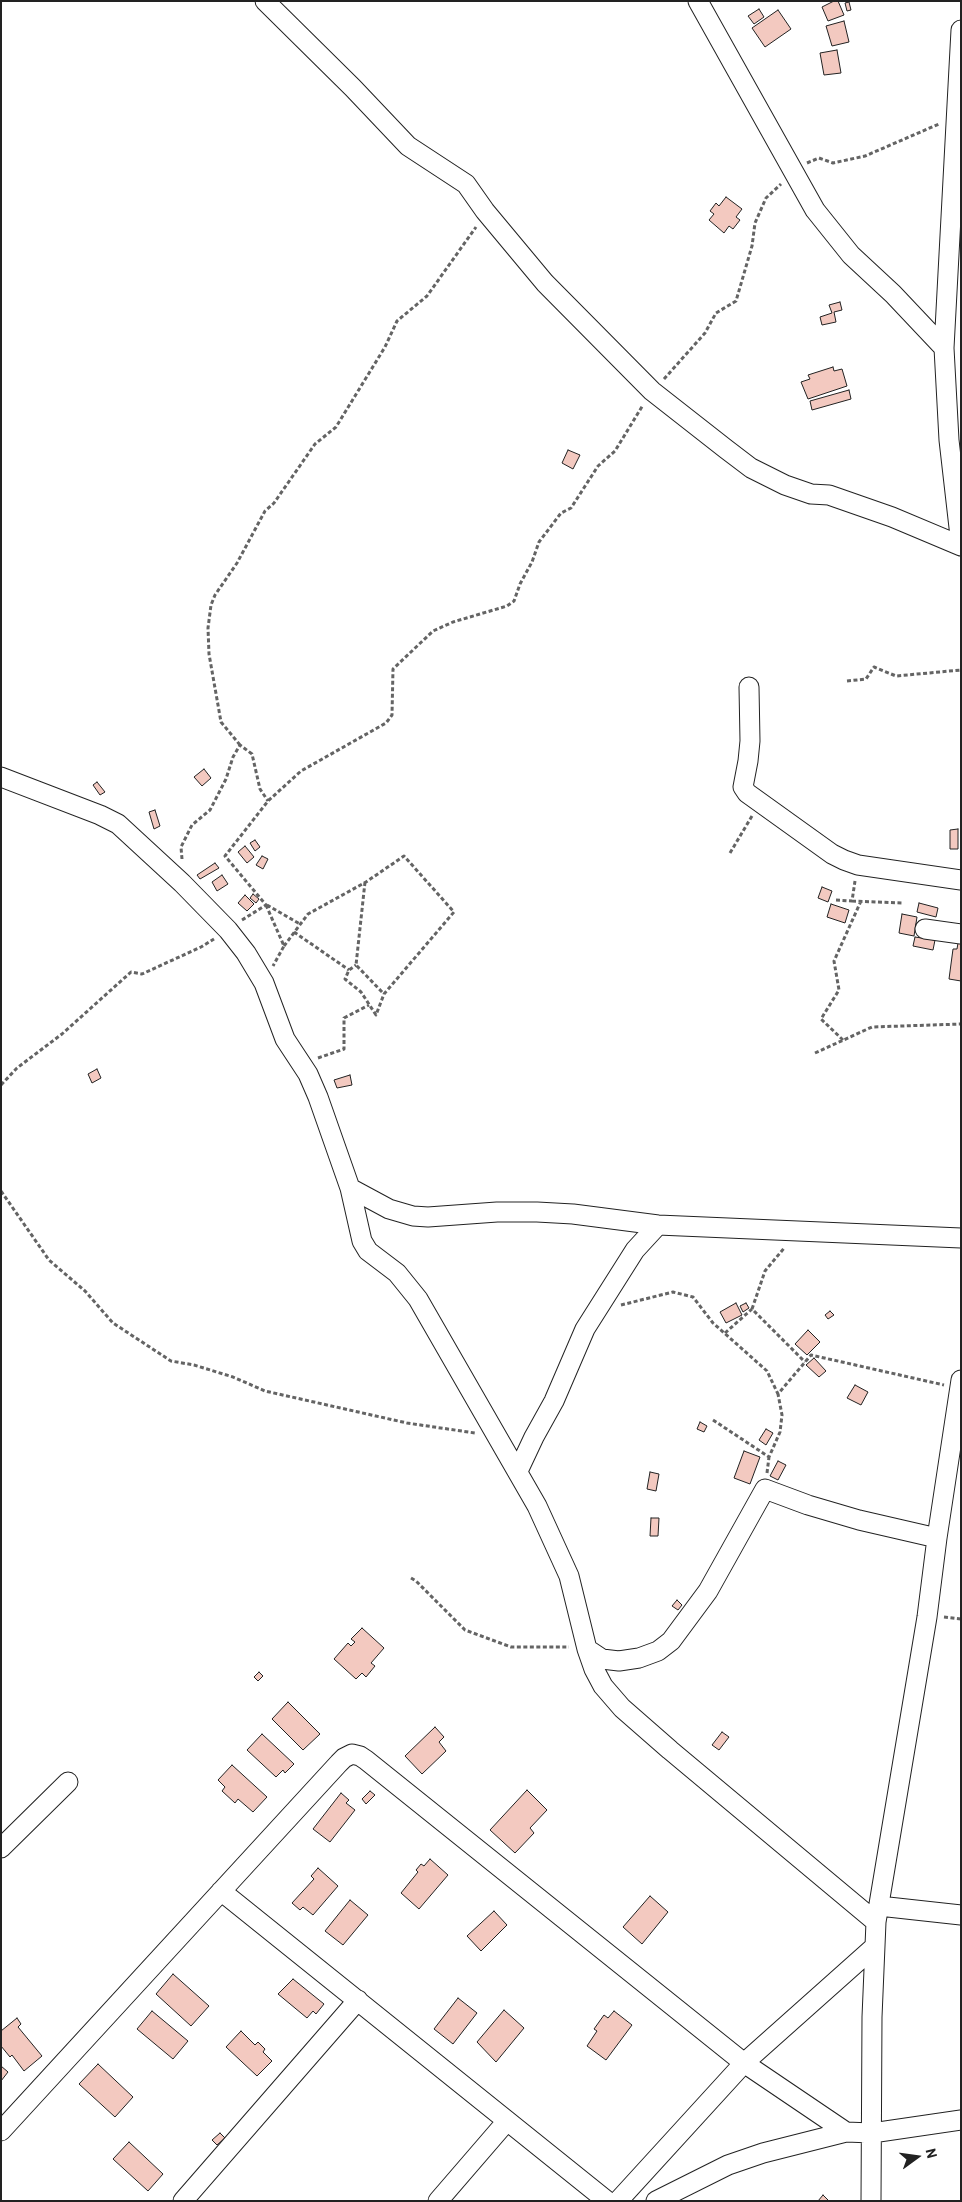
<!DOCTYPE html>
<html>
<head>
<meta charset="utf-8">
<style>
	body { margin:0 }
	#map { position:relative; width:962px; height:2202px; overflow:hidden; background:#fff; font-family:Barlow,sans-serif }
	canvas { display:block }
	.frame { position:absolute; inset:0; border:2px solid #222; pointer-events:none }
	.north { position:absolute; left:892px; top:2132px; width:50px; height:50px; -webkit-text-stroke:4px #fff; paint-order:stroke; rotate:76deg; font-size:14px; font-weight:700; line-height:20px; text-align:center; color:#222 }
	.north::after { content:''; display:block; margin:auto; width:18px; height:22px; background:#222; clip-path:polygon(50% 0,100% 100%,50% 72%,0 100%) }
</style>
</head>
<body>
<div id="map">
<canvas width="962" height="2202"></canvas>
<div class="frame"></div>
<div class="north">N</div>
</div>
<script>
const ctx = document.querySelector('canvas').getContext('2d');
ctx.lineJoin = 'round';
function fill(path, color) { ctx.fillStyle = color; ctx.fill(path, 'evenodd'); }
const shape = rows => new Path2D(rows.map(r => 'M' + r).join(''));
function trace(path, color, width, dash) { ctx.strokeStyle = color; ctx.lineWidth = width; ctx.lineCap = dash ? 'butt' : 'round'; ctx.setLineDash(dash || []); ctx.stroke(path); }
const building = shape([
	[834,1,838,1,844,15,828,21,822,7,834,1],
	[849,2,851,10,847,11,845,3,849,2],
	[759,9,764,17,754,24,748,16,759,9],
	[778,10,791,29,765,47,752,28,778,10],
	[844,21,849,42,832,46,826,26,844,21],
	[837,50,841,73,824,75,820,53,837,50],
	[726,197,742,209,736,217,740,220,733,229,729,226,724,233,709,220,714,214,710,211,716,203,719,206,726,197],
	[840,302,842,310,834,312,836,322,822,325,820,317,832,313,829,305,840,302],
	[833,367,834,371,842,369,847,386,808,399,801,382,810,379,808,375,833,367],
	[849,390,851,399,812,410,810,401,849,390],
	[568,450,580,455,573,469,562,463,568,450],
	[204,769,211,778,202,786,194,777,204,769],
	[97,782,105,792,100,795,93,785,97,782],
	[155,810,160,826,154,829,149,812,155,810],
	[958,829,958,849,950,849,950,830,958,829],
	[255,840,260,847,255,851,250,843,255,840],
	[245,846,254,857,247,863,238,852,245,846],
	[262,856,268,859,263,869,256,865,262,856],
	[215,863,219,868,200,879,197,875,215,863],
	[222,875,228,884,217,891,212,882,222,875],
	[822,887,832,891,828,902,818,898,822,887],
	[253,894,259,899,256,903,250,898,253,894],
	[245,895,254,904,247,911,238,903,245,895],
	[919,903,938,908,936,917,917,912,919,903],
	[831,904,849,910,845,923,827,917,831,904],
	[902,914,917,917,914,936,899,933,902,914],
	[915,937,935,940,933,950,913,946,915,937],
	[958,943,961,944,961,981,949,979,953,949,957,949,958,943],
	[97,1069,101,1078,92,1083,88,1074,97,1069],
	[350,1075,352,1085,337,1088,334,1080,350,1075],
	[736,1303,742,1315,726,1323,720,1312,736,1303],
	[746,1303,749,1308,743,1312,740,1306,746,1303],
	[830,1311,834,1315,828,1319,825,1315,830,1311],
	[808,1330,820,1342,807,1355,795,1344,808,1330],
	[814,1358,826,1371,819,1377,806,1365,814,1358],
	[855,1385,868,1392,861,1405,847,1398,855,1385],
	[700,1422,707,1426,704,1432,697,1429,700,1422],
	[766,1429,773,1433,766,1445,759,1440,766,1429],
	[744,1451,760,1457,750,1484,734,1478,744,1451],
	[778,1461,786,1465,778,1480,770,1476,778,1461],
	[650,1472,659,1474,656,1491,647,1489,650,1472],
	[651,1518,659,1518,658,1536,650,1536,651,1518],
	[677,1600,682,1605,678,1610,672,1606,677,1600],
	[362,1628,384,1648,371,1663,375,1666,366,1677,362,1673,356,1679,334,1659,348,1643,351,1646,355,1642,351,1639,362,1628],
	[259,1672,263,1676,258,1681,254,1677,259,1672],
	[288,1702,320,1734,303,1750,272,1719,288,1702],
	[435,1727,444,1737,439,1742,446,1751,422,1774,405,1756,435,1727],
	[722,1732,729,1737,719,1750,712,1745,722,1732],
	[262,1734,294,1764,285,1773,283,1770,276,1777,247,1750,262,1734],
	[232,1765,267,1797,253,1812,238,1799,235,1803,222,1791,225,1787,218,1780,232,1765],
	[527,1790,547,1810,530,1828,534,1833,515,1853,490,1830,527,1790],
	[370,1791,375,1795,366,1804,362,1799,370,1791],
	[341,1793,349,1800,346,1803,355,1810,330,1842,313,1829,341,1793],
	[430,1859,448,1875,419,1909,401,1893,418,1872,416,1870,421,1864,424,1866,430,1859],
	[318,1868,338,1886,313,1915,303,1907,300,1910,292,1903,314,1879,311,1876,318,1868],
	[650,1896,668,1912,642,1944,623,1927,650,1896],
	[350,1900,368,1915,343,1945,325,1931,350,1900],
	[494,1911,507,1925,481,1951,467,1936,494,1911],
	[173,1974,209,2006,191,2026,156,1994,173,1974],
	[293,1979,324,2004,316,2014,313,2011,307,2018,278,1994,293,1979],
	[458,1998,477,2013,453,2044,434,2029,458,1998],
	[504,2010,524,2028,496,2062,477,2042,504,2010],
	[152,2011,188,2041,173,2059,137,2029,152,2011],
	[614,2011,632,2025,606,2060,587,2046,597,2031,594,2029,604,2015,608,2018,614,2011],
	[17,2018,21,2024,18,2027,42,2056,24,2071,12,2055,10,2057,1,2046,1,2031,17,2018],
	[241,2031,255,2045,258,2042,265,2049,263,2052,272,2061,257,2076,226,2047,241,2031],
	[98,2064,133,2097,115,2117,79,2084,98,2064],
	[1,2066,8,2072,1,2081,1,2066],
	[220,2133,225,2138,217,2145,212,2140,220,2133],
	[129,2142,163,2174,148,2191,113,2159,129,2142],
	[823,2195,829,2201,818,2201,823,2195]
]);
fill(building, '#f3c9c0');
trace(building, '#222', 1);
const minor = shape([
	[265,1,353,88,408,146,466,184,485,211,545,283,652,391,726,449,751,468,785,485,811,494,829,495,892,517,961,546],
	[698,1,815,210,851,255,893,294,944,348],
	[961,30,944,348,949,440,961,545],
	[749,687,750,741,748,761,743,787,747,793,832,854,844,860,858,865,961,880],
	[1,777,100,815,118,824,182,883,228,930,246,953,264,983,285,1039,308,1074,318,1097,350,1188,362,1241,368,1251,397,1273,418,1299,537,1506,569,1576,587,1649,594,1669,603,1686,622,1708,670,1750,876,1922],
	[925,929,961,934],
	[350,1188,389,1209,413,1216,428,1217,497,1212,537,1212,573,1214,658,1225,961,1238],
	[518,1471,534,1437,554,1401,585,1329,635,1250,658,1225],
	[587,1649,602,1659,619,1661,639,1658,658,1651,671,1641,708,1591,765,1489,808,1505,859,1520,937,1538],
	[1,1848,68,1782],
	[221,1891,607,2201],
	[879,1906,961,1915],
	[1,2131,339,1763,344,1758,352,1754,360,1756,366,1760,744,2063,846,2132],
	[183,2201,358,2000],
	[438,2201,507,2121],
	[618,2201,744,2063,873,1948],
	[656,2201,728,2165,763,2153,846,2132,872,2133,961,2120],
	[871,2201,872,2017,876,1922,927,1617,937,1538,961,1380]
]);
trace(minor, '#222', 21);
trace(shape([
	[807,163,819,158,833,163,865,156,939,124],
	[664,379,705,333,716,313,736,301,752,246,755,223,766,198,781,184],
	[847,681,866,679,874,667,896,676,961,670],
	[240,745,221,722,209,654,208,628,211,605,215,595,237,563,265,511,274,503,315,444,336,427,385,347,397,321,427,296,476,227],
	[730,853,752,816],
	[182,859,181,847,192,825,210,810,226,779,233,757,240,745,252,754,260,789,268,801],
	[365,882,356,965,384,994],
	[836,900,852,901,855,881],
	[852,901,903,903],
	[266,905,284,946,273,966],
	[267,905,300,924],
	[242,920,266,905,225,856,268,801,301,771,386,723,392,715,393,669,433,631,453,622,507,606,514,601,520,584,532,562,539,542,561,513,571,508,598,466,615,451,643,405],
	[294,932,349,970],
	[284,946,308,914,366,882,404,856,454,912,384,994,376,1015,361,992,345,979,349,970,356,965],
	[843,1040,821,1019,839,990,834,961,861,901],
	[815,1053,872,1027,961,1024],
	[318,1058,344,1049,344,1018,369,1005],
	[1,1085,17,1068,62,1034,131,972,142,974,201,947,214,939],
	[1,1191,49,1260,85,1291,113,1323,171,1361,194,1365,233,1377,265,1391,407,1423,475,1433],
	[621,1305,673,1292,693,1297,713,1323,767,1371,778,1394],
	[752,1309,765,1271,785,1247],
	[725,1333,752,1309,805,1362],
	[713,1420,769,1457,780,1432,782,1415,778,1394,811,1355,944,1385],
	[767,1473,769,1457],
	[411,1578,416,1581,465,1630,511,1647,569,1647],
	[944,1617,961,1619]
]), '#646464', 3, [4, 2.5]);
trace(minor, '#fff', 19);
</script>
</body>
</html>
